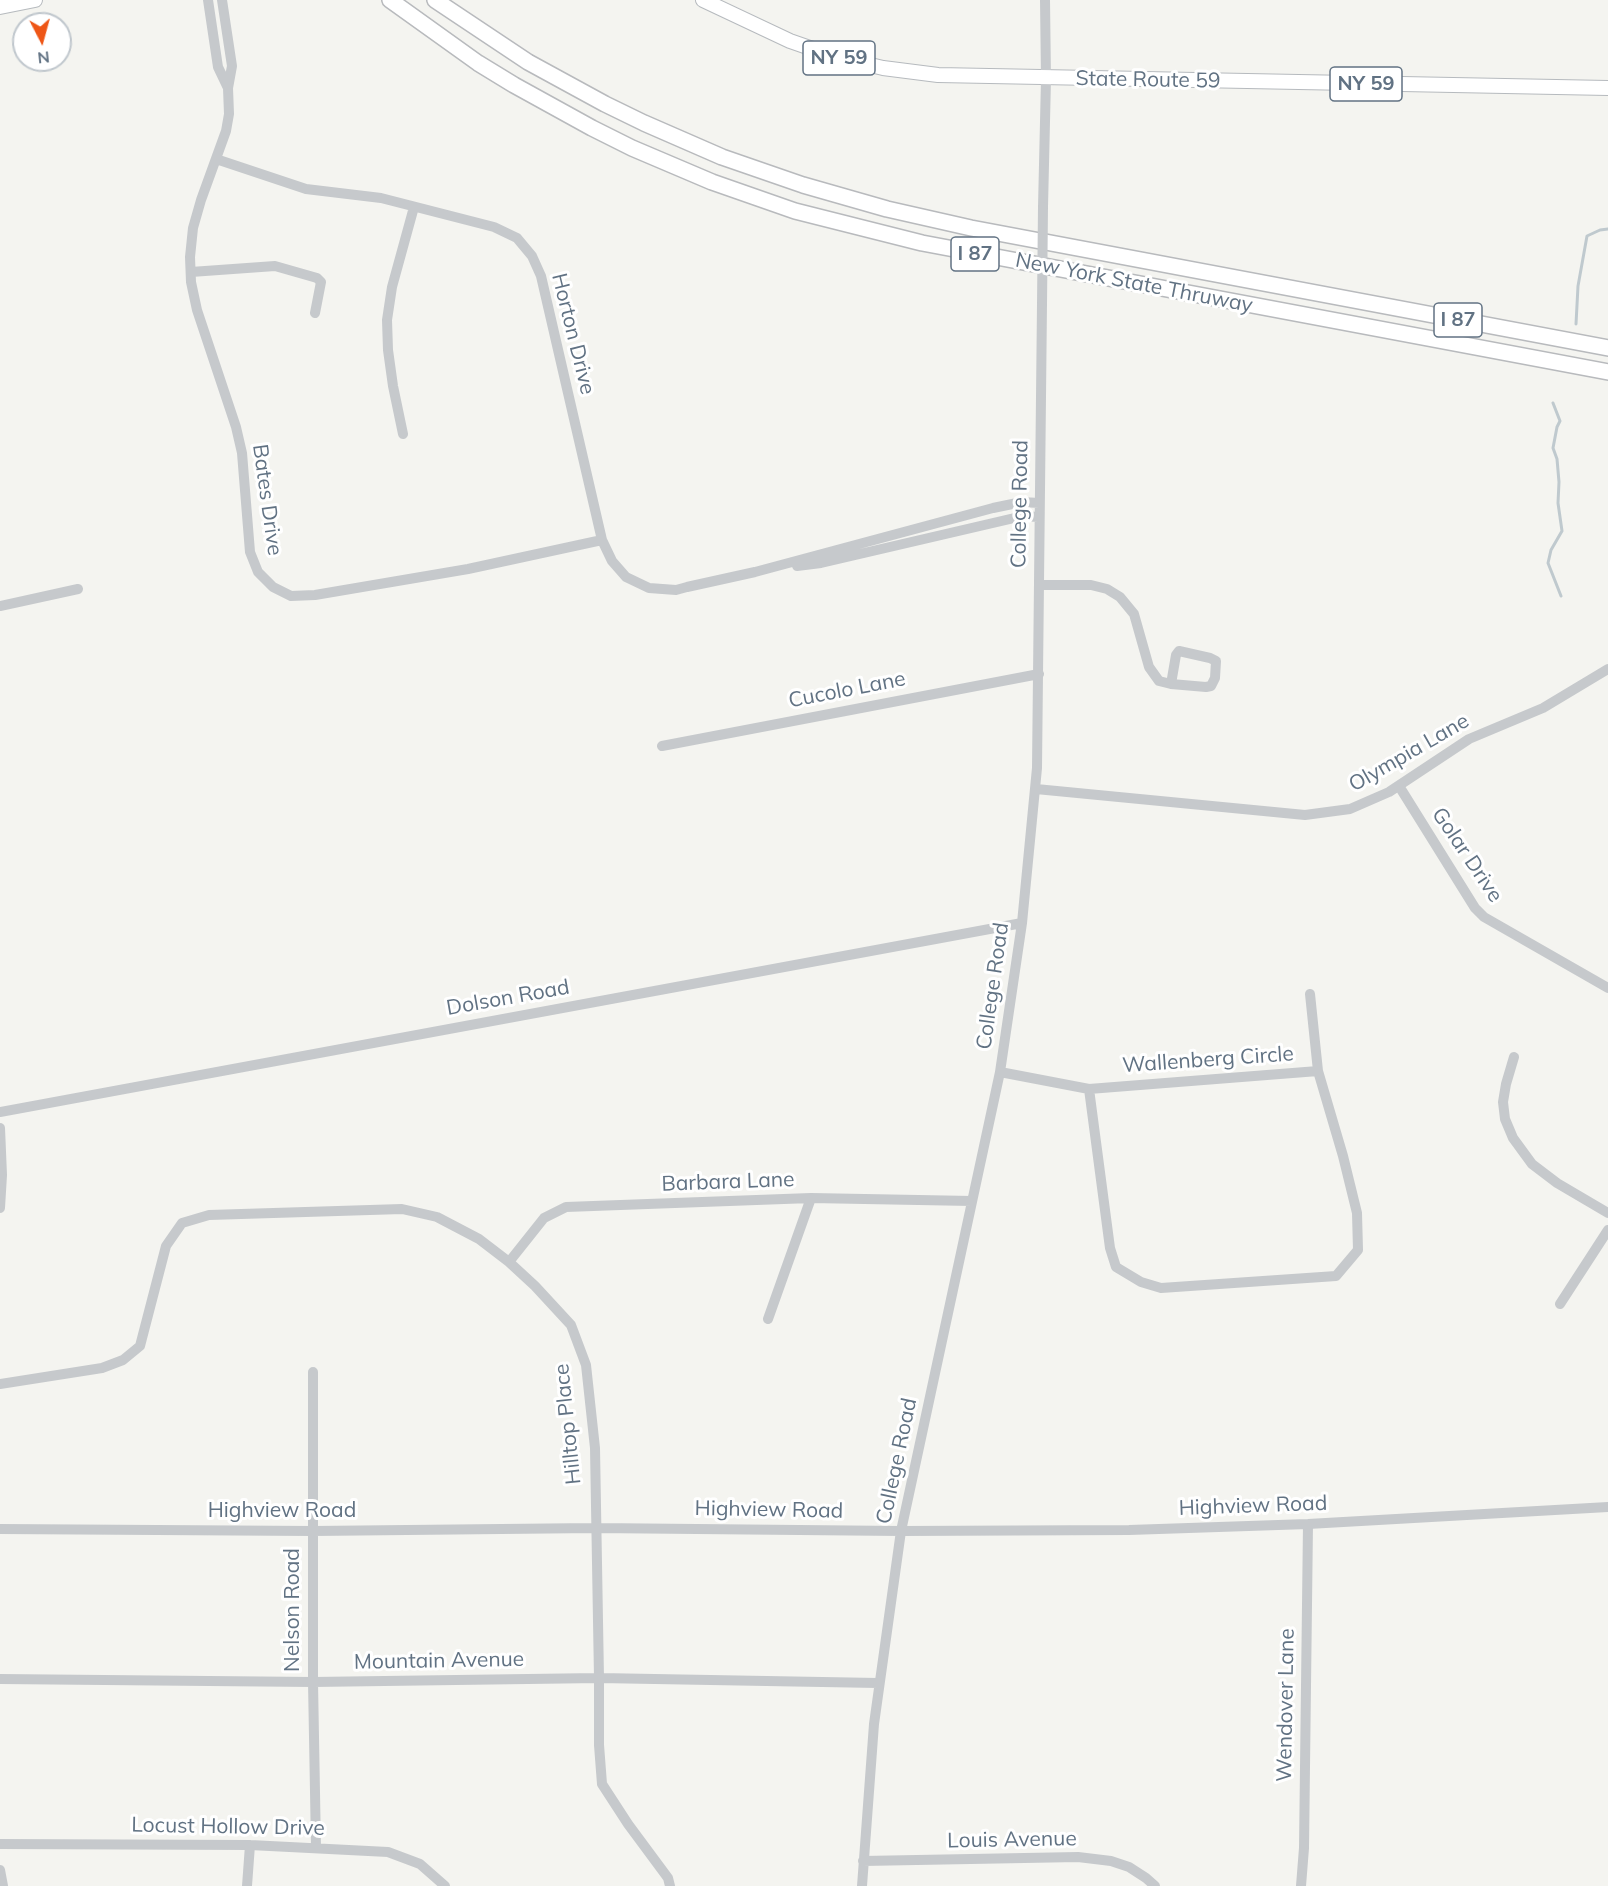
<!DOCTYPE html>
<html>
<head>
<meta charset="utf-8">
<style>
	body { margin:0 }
	#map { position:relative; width:1608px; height:1886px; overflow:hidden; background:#f4f4f0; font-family:Mulish,sans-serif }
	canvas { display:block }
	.north { position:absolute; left:12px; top:12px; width:60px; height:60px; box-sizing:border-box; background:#fff; border:2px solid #c0c7cd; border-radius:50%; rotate:174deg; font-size:16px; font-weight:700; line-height:24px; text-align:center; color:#617283 }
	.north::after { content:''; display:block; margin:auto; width:21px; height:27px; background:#ee5616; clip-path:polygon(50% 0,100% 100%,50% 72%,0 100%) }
</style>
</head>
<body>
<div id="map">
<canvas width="1608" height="1886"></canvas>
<div class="north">N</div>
</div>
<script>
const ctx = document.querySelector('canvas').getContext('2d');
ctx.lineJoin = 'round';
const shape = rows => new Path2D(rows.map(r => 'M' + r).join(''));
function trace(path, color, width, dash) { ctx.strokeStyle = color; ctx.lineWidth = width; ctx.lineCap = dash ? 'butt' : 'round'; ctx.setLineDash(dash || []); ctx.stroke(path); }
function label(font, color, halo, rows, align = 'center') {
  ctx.font = font + ' Mulish,sans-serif'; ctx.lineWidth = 6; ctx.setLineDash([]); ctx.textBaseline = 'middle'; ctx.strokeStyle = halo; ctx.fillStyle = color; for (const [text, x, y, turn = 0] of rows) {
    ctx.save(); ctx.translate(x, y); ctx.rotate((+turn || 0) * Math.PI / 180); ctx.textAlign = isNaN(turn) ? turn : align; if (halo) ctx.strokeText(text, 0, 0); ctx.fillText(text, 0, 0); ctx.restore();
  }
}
trace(shape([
	[1576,324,1578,286,1587,236,1600,230,1608,229],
	[1553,403,1560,421,1557,427,1553,448,1557,459,1559,482,1558,503,1562,531,1551,550,1548,563,1561,596]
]), '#bfc9ce', 3);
const major = shape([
	[703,0,790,41,833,56,883,68,938,75,1608,88],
	[0,7,35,0]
]);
const highway = shape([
	[390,0,478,63,514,85,592,128,632,148,712,182,795,211,922,243,1608,372],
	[435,0,528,62,605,104,644,123,722,157,803,185,887,209,971,228,1608,348]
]);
trace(major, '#b6babe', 16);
trace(highway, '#b8babd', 18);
trace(shape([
	[208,0,218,67,228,88],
	[222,0,232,66,228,88,229,114,226,131,201,200,193,228,190,257,191,282,197,310,236,427,242,453,250,552,258,572,273,587,291,596,315,595,468,569,602,540],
	[216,159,306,189,381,198,494,227,517,238,532,256,541,276,602,540,612,561,626,577,649,588,676,590,687,587,755,572,993,508,1022,502,1039,503],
	[1043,207,1046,79,1045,0],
	[191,272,275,266,317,278,321,282,315,313],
	[403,434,393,386,388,350,387,320,392,287,414,207],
	[797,566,821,563,1023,516,1038,517],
	[1039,585,1091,585,1107,589,1120,597,1134,614,1149,667,1159,681,1171,684,1206,687,1211,686,1215,678,1216,661,1210,658,1179,651,1176,655,1171,684],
	[0,606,78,589],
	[662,746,1039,674],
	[1399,786,1475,908,1484,917,1608,988],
	[1036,789,1305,815,1350,809,1389,792,1469,739,1543,708,1608,669],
	[1514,1057,1506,1084,1503,1102,1505,1119,1513,1138,1532,1164,1557,1183,1608,1213],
	[1000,1072,1089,1089,1318,1071],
	[1089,1089,1110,1248,1116,1267,1141,1282,1161,1288,1336,1276,1358,1250,1357,1213,1343,1156,1318,1071,1310,994],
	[0,1112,1022,923],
	[0,1128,2,1175,0,1208],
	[509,1262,544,1218,566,1207,811,1198,972,1201],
	[1560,1304,1608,1230],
	[768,1319,811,1198],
	[313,1372,313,1682,316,1847],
	[0,1384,102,1368,123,1360,140,1346,166,1246,182,1223,209,1215,402,1209,437,1217,479,1239,509,1262,535,1286,571,1325,586,1365,595,1448,599,1678,599,1745,602,1784,628,1824,668,1878,670,1886],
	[0,1529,313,1531,595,1528,901,1531,1129,1530,1308,1524,1608,1507],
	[0,1679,313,1682,599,1678,878,1683],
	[0,1844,250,1845,388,1852,420,1864,445,1886],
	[863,1861,1078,1857,1111,1861,1129,1867,1146,1878,1155,1886],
	[0,1870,3,1886],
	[247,1886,250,1845],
	[862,1886,874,1724,901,1531,1000,1072,1022,923,1037,768,1042,304],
	[1301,1886,1304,1848,1308,1524]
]), '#c6c9cc', 10);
trace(major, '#fff', 14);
trace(highway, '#fff', 15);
trace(shape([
	[1042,304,1043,207]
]), '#c6c9cc', 10);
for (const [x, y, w] of [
	[839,58,72],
	[1366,84,72],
	[975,254,48],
	[1458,320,48]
]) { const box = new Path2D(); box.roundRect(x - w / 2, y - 17, w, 34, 4.5); ctx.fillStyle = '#fff'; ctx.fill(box); trace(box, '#617283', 1.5); }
label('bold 20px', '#617283', null, [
	["NY 59",839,58],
	["NY 59",1366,84],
	["I 87",975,254],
	["I 87",1458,320]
]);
label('21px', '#617283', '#fff', [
	["State Route 59",1148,80,1],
	["New York State Thruway",1134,283,11],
	["Horton Drive",573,334,76],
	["Bates Drive",267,500,82],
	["College Road",1020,504,-89],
	["Cucolo Lane",847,690,-11],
	["Olympia Lane",1409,753,-30],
	["Golar Drive",1467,855,56],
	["College Road",993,986,-82],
	["Dolson Road",508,998,-10],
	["Wallenberg Circle",1208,1060,-4],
	["Barbara Lane",728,1182,-2],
	["Hilltop Place",568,1424,-96],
	["College Road",897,1461,-78],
	["Highview Road",1253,1506,-2],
	["Highview Road",769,1510,1],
	["Highview Road",282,1511],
	["Nelson Road",293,1610,-90],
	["Mountain Avenue",439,1661,-1],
	["Wendover Lane",1286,1705,-89],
	["Locust Hollow Drive",228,1827,1],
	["Louis Avenue",1012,1840,-1]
]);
</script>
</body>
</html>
